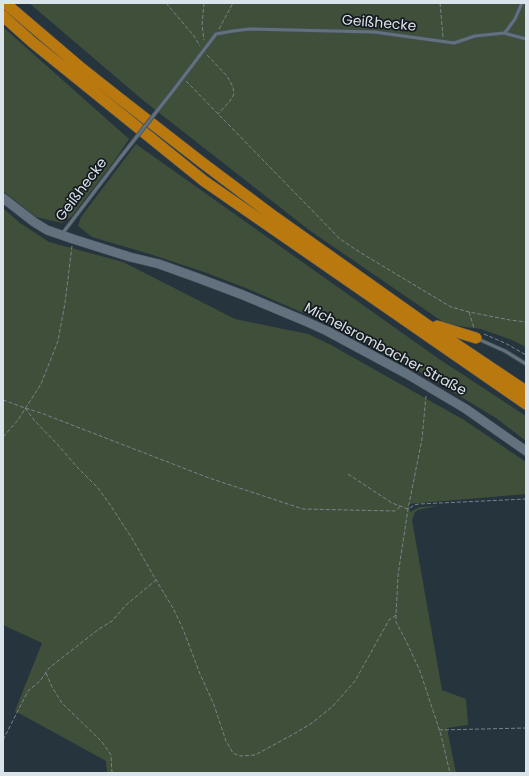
<!DOCTYPE html>
<html>
<head>
<meta charset="utf-8">
<style>
	body { margin:0 }
	#map { position:relative; width:529px; height:776px; overflow:hidden; background:#26343e; font-family:Poppins,sans-serif }
	canvas { display:block }
	.frame { position:absolute; inset:0; border:4px solid #dae3e9; pointer-events:none }
</style>
</head>
<body>
<div id="map">
<canvas width="529" height="776"></canvas>
<div class="frame"></div>
</div>
<script>
const ctx = document.querySelector('canvas').getContext('2d');
ctx.lineJoin = 'round';
function fill(path, color) { ctx.fillStyle = color; ctx.fill(path, 'evenodd'); }
const shape = rows => new Path2D(rows.map(r => 'M' + r).join(''));
function trace(path, color, width, dash) { ctx.strokeStyle = color; ctx.lineWidth = width; ctx.lineCap = dash ? 'butt' : 'round'; ctx.setLineDash(dash || []); ctx.stroke(path); }
function label(font, color, halo, rows, align = 'center') {
  ctx.font = font + ' Poppins,sans-serif'; ctx.lineWidth = 3.5; ctx.setLineDash([]); ctx.textBaseline = 'middle'; ctx.strokeStyle = halo; ctx.fillStyle = color; for (const [text, x, y, turn = 0] of rows) {
    ctx.save(); ctx.translate(x, y); ctx.rotate((+turn || 0) * Math.PI / 180); ctx.textAlign = isNaN(turn) ? turn : align; if (halo) ctx.strokeText(text, 0, 0); ctx.fillText(text, 0, 0); ctx.restore();
  }
}
fill(shape([
	[29,3,526,3,526,347,512,340,481,329,446,324,309,230,144,101],
	[3,27,129,139,115,160,72,216,62,223,36,217,3,191],
	[136,144,439,359,526,416,526,441,496,418,413,368,324,322,246,288,204,272,153,255,92,237,78,226,81,217],
	[3,208,20,223,49,242,123,262,235,319,308,334,331,345,464,420,526,462,526,494,409,504,410,512,420,507,437,506,418,510,415,512,412,520,442,690,466,699,468,725,447,728,456,773,107,773,106,761,15,711,42,643,3,625]
]), '#404f3a');
const lane = shape([
	[504,33,526,39],
	[172,92,216,34,233,31,250,29,374,32,454,43,475,36,504,33,507,30,515,19,522,3],
	[62,234,120,158],
	[478,339,505,351,526,364]
]);
const secondary = shape([
	[3,198,34,222,47,230,73,239,130,257,159,264,198,278,243,295,305,321,327,331,407,374,466,409,526,451]
]);
const highway = shape([
	[5,3,80,67,123,101,204,164,272,215,423,322,526,391],
	[3,16,32,42,204,181,526,404],
	[437,326,476,338]
]);
trace(lane, '#434f57', 4.5);
trace(secondary, '#434f57', 10);
trace(highway, '#434f57', 12);
trace(shape([
	[166,3,194,36,200,46],
	[204,3,202,25,204,40],
	[440,3,443,37],
	[219,29,233,3],
	[207,55,227,76,233,87,234,94,230,101,218,114],
	[186,81,340,239,361,253,451,307,469,312,510,320,526,322],
	[469,312,474,328],
	[484,334,507,344,526,355],
	[3,400,25,408,41,413,209,478,303,509,395,511,401,506],
	[25,408,34,420,58,445,77,467,98,488,111,506,133,540,156,580,173,608,183,629,200,674,214,705,226,741,233,753,240,756,255,755,292,735,312,723,333,706,355,681,389,620,396,615,398,575,408,509,422,439,426,396],
	[3,437,18,420,41,384,58,341,65,303,72,246],
	[348,474,392,503,408,509],
	[410,508,414,505,419,504,526,499],
	[396,615,396,622,408,645,420,671,441,735,450,773],
	[46,673,52,687,62,703,102,742,111,755,112,773],
	[439,730,526,728],
	[3,740,28,691,40,681,49,668,99,629,112,621,126,605,156,580]
]), '#78848c', 1, [4, 2]);
trace(lane, '#62717d', 3);
trace(secondary, '#62717d', 9);
trace(highway, '#b9790f', 11);
const laneBridge = shape([
	[120,158,172,92]
]);
trace(laneBridge, '#434f57', 4.5, []);
trace(laneBridge, '#62717d', 3);
label('14px', '#dae3e9', '#141a1f', [
	["Geißhecke",379,24,5],
	["Geißhecke",82,190,-53],
	["Michelsrombacher Straße",385,350,28]
]);
</script>
</body>
</html>
